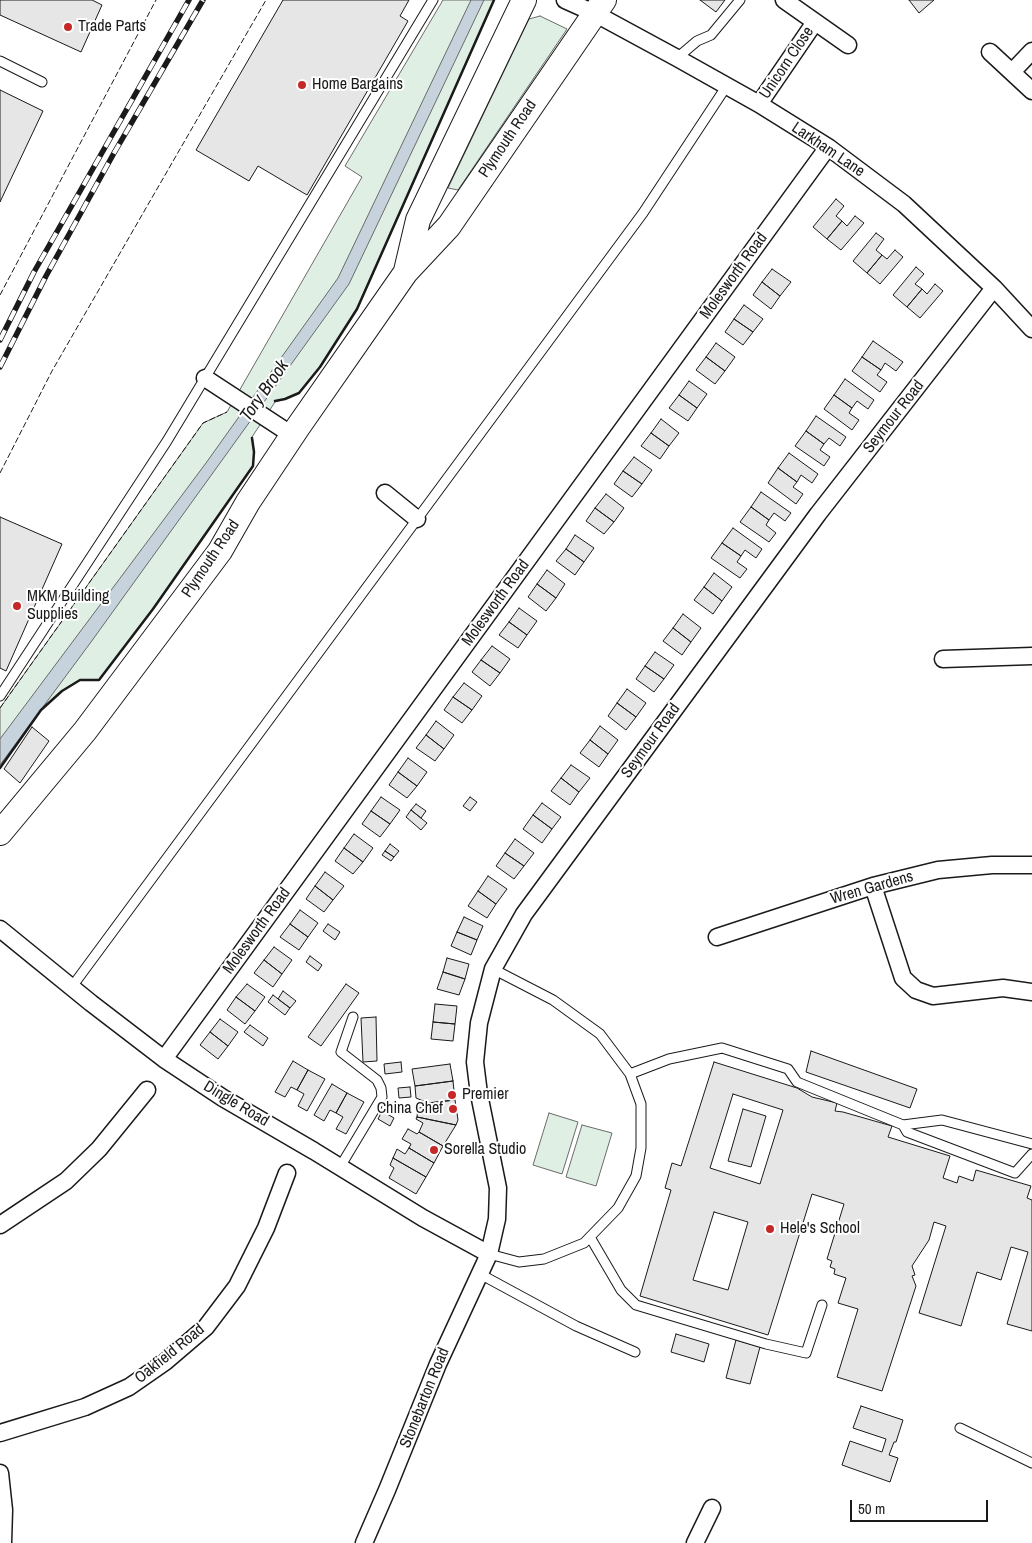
<!DOCTYPE html>
<html>
<head>
<meta charset="utf-8">
<style>
	body { margin:0 }
	#map { position:relative; width:1032px; height:1543px; overflow:hidden; background:#fff; font-family:"Archivo Narrow",sans-serif }
	canvas { display:block }
	.scale { position:absolute; left:850px; top:1500px; width:138px; height:22px; box-sizing:border-box; border:2px solid #1a1a1a; border-top:0; padding-left:6px; font-size:15px; line-height:18px; white-space:nowrap; color:#1a1a1a; -webkit-text-stroke:4px #fff; paint-order:stroke }
</style>
</head>
<body>
<div id="map">
<canvas width="1032" height="1543"></canvas>
<div class="scale">50 m</div>
</div>
<script>
const ctx = document.querySelector('canvas').getContext('2d');
ctx.lineJoin = 'round';
function fill(path, color) { ctx.fillStyle = color; ctx.fill(path, 'evenodd'); }
const shape = rows => new Path2D(rows.map(r => 'M' + r).join(''));
function trace(path, color, width, dash) { ctx.strokeStyle = color; ctx.lineWidth = width; ctx.lineCap = dash ? 'butt' : 'round'; ctx.setLineDash(dash || []); ctx.stroke(path); }
function label(font, color, halo, rows, align = 'center') {
  ctx.font = font + ' "Archivo Narrow",sans-serif'; ctx.lineWidth = 4; ctx.setLineDash([]); ctx.textBaseline = 'middle'; ctx.strokeStyle = halo; ctx.fillStyle = color; for (const [text, x, y, turn = 0] of rows) {
    ctx.save(); ctx.translate(x, y); ctx.rotate((+turn || 0) * Math.PI / 180); ctx.textAlign = isNaN(turn) ? turn : align; if (halo) ctx.strokeText(text, 0, 0); ctx.fillText(text, 0, 0); ctx.restore();
  }
}
const green = shape([
	[443,0,494,0,357,309,320,367,299,393,285,399,275,402,252,437,254,452,253,466,153,609,99,680,80,680,62,691,41,710,0,765,0,708,203,423,227,412,362,177,345,166,443,0],
	[540,16,567,29,458,190,448,188,529,19,540,16],
	[549,1113,578,1122,562,1174,533,1165,549,1113],
	[582,1125,612,1133,596,1186,566,1177,582,1125]
]);
fill(green, '#e0efe3');
trace(green, '#6a6a6a', 1);
const water = shape([
	[471,0,484,0,349,284,91,642,0,765,0,739,206,463,338,278,471,0]
]);
fill(water, '#c6d2dc');
trace(water, '#6a6a6a', 1);
const building = shape([
	[0,0,92,0,102,5,81,52,0,15,0,0],
	[283,0,409,0,400,16,408,21,307,195,258,166,249,181,196,150,283,0],
	[700,0,725,0,716,12,700,0],
	[909,0,934,0,919,13,909,0],
	[0,90,43,111,0,202,0,90],
	[836,199,844,206,836,216,842,221,827,239,813,227,836,199],
	[855,216,864,223,841,250,827,239,842,221,847,226,855,216],
	[876,233,884,239,876,250,882,255,867,273,853,261,876,233],
	[895,250,903,257,880,284,867,273,882,255,887,259,895,250],
	[916,267,924,274,915,284,922,289,907,307,893,295,916,267],
	[772,269,791,282,780,296,762,282,772,269],
	[762,282,780,296,771,309,753,295,762,282],
	[935,284,943,291,920,318,907,307,922,289,927,294,935,284],
	[744,305,763,319,753,332,734,319,744,305],
	[734,319,753,332,743,345,725,332,734,319],
	[873,341,903,362,896,371,885,363,881,370,862,357,873,341],
	[716,343,735,357,725,371,706,357,716,343],
	[706,357,725,371,715,384,696,370,706,357],
	[862,357,881,370,877,375,887,382,880,392,852,371,862,357],
	[845,379,874,400,868,409,857,401,852,408,834,395,845,379],
	[689,381,707,394,697,408,679,395,689,381],
	[679,395,697,408,688,421,669,408,679,395],
	[834,395,852,408,849,413,859,420,852,430,824,409,834,395],
	[816,416,846,437,840,446,829,438,824,444,806,431,816,416],
	[661,419,679,433,669,446,651,433,661,419],
	[806,431,824,444,820,450,830,457,824,466,795,446,806,431],
	[651,433,669,446,660,459,641,446,651,433],
	[789,453,818,474,812,483,801,475,797,482,778,468,789,453],
	[634,457,652,470,642,484,623,471,634,457],
	[778,468,797,482,793,487,803,494,796,504,768,483,778,468],
	[623,471,642,484,632,497,614,484,623,471],
	[761,492,791,513,785,521,774,513,769,520,751,507,761,492],
	[606,494,624,508,614,522,595,508,606,494],
	[751,507,769,520,766,525,776,533,769,542,740,522,751,507],
	[595,508,614,522,604,534,586,521,595,508],
	[0,517,62,544,6,671,0,668,0,517],
	[733,528,762,549,756,558,745,550,741,556,722,543,733,528],
	[575,535,594,548,584,562,566,549,575,535],
	[722,543,741,556,737,562,747,569,740,578,711,558,722,543],
	[566,549,584,562,575,575,556,561,566,549],
	[547,570,565,584,556,598,537,584,547,570],
	[714,573,732,587,722,601,704,587,714,573],
	[537,584,556,598,546,611,528,597,537,584],
	[704,587,722,601,713,614,694,600,704,587],
	[519,608,537,621,527,635,509,622,519,608],
	[683,614,701,628,691,642,673,628,683,614],
	[509,622,527,635,518,648,499,635,509,622],
	[673,628,691,642,682,655,663,641,673,628],
	[492,646,510,659,500,673,481,660,492,646],
	[655,652,674,665,664,679,645,666,655,652],
	[481,660,500,673,490,686,472,672,481,660],
	[645,666,664,679,654,692,636,679,645,666],
	[464,683,482,696,472,710,453,697,464,683],
	[627,689,646,703,636,717,617,703,627,689],
	[453,697,472,710,462,723,444,710,453,697],
	[617,703,636,717,626,730,608,716,617,703],
	[436,721,454,735,444,749,426,735,436,721],
	[600,726,618,740,608,754,590,740,600,726],
	[32,727,49,741,20,783,4,769,32,727],
	[426,735,444,749,435,761,416,748,426,735],
	[590,740,608,754,599,767,580,753,590,740],
	[408,758,427,772,417,786,398,772,408,758],
	[571,765,590,778,579,792,561,778,571,765],
	[398,772,417,786,407,798,389,785,398,772],
	[561,778,579,792,570,805,551,791,561,778],
	[381,797,400,810,390,824,371,811,381,797],
	[470,797,477,802,470,811,463,806,470,797],
	[542,803,561,817,552,829,533,815,542,803],
	[416,804,426,811,421,818,411,810,416,804],
	[411,810,427,823,421,830,406,817,411,810],
	[371,811,390,824,380,837,362,824,371,811],
	[533,815,552,829,542,843,523,829,533,815],
	[354,834,373,848,363,862,344,848,354,834],
	[515,839,534,853,524,866,505,853,515,839],
	[390,844,399,851,394,857,385,851,390,844],
	[344,848,363,862,353,874,335,861,344,848],
	[385,851,394,857,391,861,382,855,385,851],
	[505,853,524,866,514,879,496,866,505,853],
	[325,872,344,886,333,900,315,886,325,872],
	[488,876,507,889,496,904,478,891,488,876],
	[315,886,333,900,324,912,306,899,315,886],
	[478,891,496,904,487,918,468,906,478,891],
	[300,910,318,923,308,937,290,924,300,910],
	[464,917,483,926,477,940,457,932,464,917],
	[290,924,308,937,299,950,280,937,290,924],
	[328,924,340,932,335,940,323,931,328,924],
	[457,932,477,940,471,955,451,946,457,932],
	[274,947,292,960,282,974,264,960,274,947],
	[310,956,322,965,318,971,306,962,310,956],
	[447,958,469,964,465,979,443,972,447,958],
	[264,960,282,974,273,987,254,973,264,960],
	[443,972,465,979,459,995,437,989,443,972],
	[247,984,265,997,255,1011,236,997,247,984],
	[346,984,359,993,321,1046,308,1037,346,984],
	[283,991,296,1001,290,1008,278,999,283,991],
	[273,995,290,1008,285,1015,268,1002,273,995],
	[236,997,255,1011,245,1024,227,1010,236,997],
	[435,1004,457,1006,455,1024,433,1022,435,1004],
	[376,1017,377,1061,363,1062,361,1018,376,1017],
	[220,1019,238,1032,228,1046,210,1032,220,1019],
	[433,1022,455,1024,453,1041,431,1039,433,1022],
	[250,1025,268,1038,263,1046,244,1032,250,1025],
	[210,1032,228,1046,218,1059,200,1045,210,1032],
	[811,1051,917,1089,910,1108,806,1072,811,1051],
	[293,1061,308,1070,297,1090,291,1087,285,1097,275,1092,293,1061],
	[401,1062,402,1072,385,1074,384,1064,401,1062],
	[714,1062,797,1088,812,1097,837,1103,835,1111,843,1112,892,1126,888,1137,950,1156,943,1178,957,1183,959,1176,973,1181,976,1170,1031,1186,1027,1198,1032,1200,1032,1331,1007,1324,1028,1252,1011,1247,1001,1280,977,1272,961,1326,919,1313,946,1226,934,1222,929,1240,912,1266,915,1275,912,1276,916,1286,882,1391,837,1377,858,1309,838,1303,846,1278,834,1274,835,1269,830,1267,832,1261,827,1259,844,1204,812,1194,768,1335,640,1296,671,1190,665,1188,672,1163,681,1166,714,1062],
	[733,1094,783,1110,760,1184,710,1168,733,1094],
	[714,1212,748,1222,728,1290,693,1280,714,1212],
	[450,1064,453,1081,415,1086,412,1069,450,1064],
	[308,1070,325,1079,307,1111,298,1106,304,1094,297,1090,308,1070],
	[453,1081,455,1100,428,1103,416,1098,415,1086,453,1081],
	[332,1084,347,1093,336,1113,330,1110,324,1121,314,1115,332,1084],
	[410,1087,411,1097,399,1098,398,1088,410,1087],
	[347,1093,364,1102,346,1134,336,1129,343,1117,336,1113,347,1093],
	[455,1100,458,1120,456,1125,417,1117,418,1108,428,1107,428,1103,455,1100],
	[743,1109,766,1116,751,1167,728,1161,743,1109],
	[382,1111,394,1118,390,1126,378,1119,382,1111],
	[417,1117,456,1125,443,1146,419,1132,423,1123,416,1119,417,1117],
	[408,1129,417,1134,419,1132,443,1146,434,1163,409,1148,411,1144,402,1139,408,1129],
	[409,1148,434,1163,426,1177,393,1158,397,1149,405,1154,409,1148],
	[393,1158,426,1177,416,1194,389,1178,394,1168,390,1165,393,1158],
	[676,1334,709,1344,704,1362,671,1352,676,1334],
	[736,1340,760,1347,750,1384,726,1378,736,1340],
	[861,1406,903,1420,896,1442,894,1442,889,1455,898,1458,890,1482,842,1465,850,1441,882,1452,886,1439,853,1428,861,1406]
]);
fill(building, '#e6e6e6');
trace(building, '#1a1a1a', 1);
const lane = shape([
	[677,58,697,41,711,35,740,0],
	[0,61,42,82],
	[0,696,167,441,433,0],
	[71,988,643,213,726,87],
	[630,1074,669,1059,722,1048,788,1069,797,1082,903,1125,942,1120,1032,1144],
	[903,1125,907,1132,1015,1173,1032,1154],
	[340,1167,382,1097,381,1088,377,1080,341,1052,353,1017],
	[590,1237,621,1290,636,1305,766,1344,806,1353,822,1305],
	[489,1254,519,1262,544,1259,584,1243,618,1208,636,1176,641,1148,641,1104,630,1074,600,1034,553,1000,493,969],
	[480,1274,576,1326,635,1352],
	[960,1428,1032,1463]
]);
const street = shape([
	[565,0,594,13,677,58,759,104,828,147,904,204,994,288,1032,329],
	[784,0,848,45],
	[990,52,1032,91],
	[1012,72,1032,51],
	[759,104,815,22],
	[205,378,292,435],
	[385,493,417,519],
	[943,659,1032,656],
	[873,886,903,978,916,990,933,996,1003,988,1032,992],
	[0,929,91,1003,164,1059,223,1098,314,1151,423,1218,489,1254],
	[717,937,873,886,938,870,992,865,1032,865],
	[164,1059,828,147],
	[0,1225,66,1181,99,1149,147,1090],
	[0,1433,85,1407,129,1387,165,1362,206,1327,237,1286,266,1228,287,1173],
	[0,1473,4,1510,3,1543],
	[364,1543,387,1490,438,1364,489,1254,497,1219,498,1188,479,1094,475,1062,479,1023,493,969,524,914,818,514,994,288],
	[695,1543,712,1508]
]);
const secondary = shape([
	[406,271,418,220,524,0],
	[0,833,85,731,220,551,248,502,298,427,406,272,449,226,604,0]
]);
trace(lane, '#1a1a1a', 11);
trace(street, '#1a1a1a', 19);
trace(secondary, '#1a1a1a', 26);
trace(lane, '#fff', 9);
trace(street, '#fff', 16);
trace(secondary, '#fff', 24);
const rail = shape([
	[0,340,34,272,189,0],
	[0,367,46,276,114,153,203,0]
]);
trace(rail, '#1a1a1a', 5.5);
trace(rail, '#fff', 4, [11]);
trace(shape([
	[0,295,156,0],
	[0,473,52,371,266,0],
	[0,708,203,423,227,412]
]), '#1a1a1a', 1, [6, 2.5]);
trace(shape([
	[275,401,285,399,299,393,320,367,357,309,494,0],
	[0,768,41,710,62,691,80,680,99,680,153,609,253,466,254,452,252,438]
]), '#1a1a1a', 2.5);
for (const [x, y, r, color] of [
	[68,27,5,"#c62828"],
	[302,85,5,"#c62828"],
	[17,606,5,"#c62828"],
	[452,1095,5,"#c62828"],
	[453,1109,5,"#c62828"],
	[434,1150,5,"#c62828"],
	[770,1229,5,"#c62828"]
]) { const dot = new Path2D(); dot.arc(x, y, r, 0, 2 * Math.PI); ctx.fillStyle = color; ctx.fill(dot); trace(dot, '#fff', 2); }
label('16px', '#1a1a1a', '#fff', [
	["Trade Parts",78,27],
	["Home Bargains",312,85],
	["MKM Building",27,597],
	["Supplies",27,615],
	["Premier",462,1095],
	["China Chef",443,1109,"right"],
	["Sorella Studio",444,1150],
	["Hele's School",780,1229]
], 'left');
label('16px', '#1a1a1a', '#fff', [
	["Unicorn Close",787,63,-56],
	["Plymouth Road",508,139,-56],
	["Larkham Lane",828,150,34],
	["Molesworth Road",734,276,-54],
	["Seymour Road",894,417,-52],
	["Plymouth Road",211,559,-56],
	["Molesworth Road",496,603,-54],
	["Seymour Road",651,741,-54],
	["Wren Gardens",872,888,-16],
	["Molesworth Road",257,931,-54],
	["Dingle Road",236,1104,31],
	["Oakfield Road",170,1354,-39],
	["Stonebarton Road",425,1398,-68]
]);
label('italic 18px', '#1a1a1a', '#fff', [
	["Tory Brook",265,391,-55]
]);
</script>
</body>
</html>
